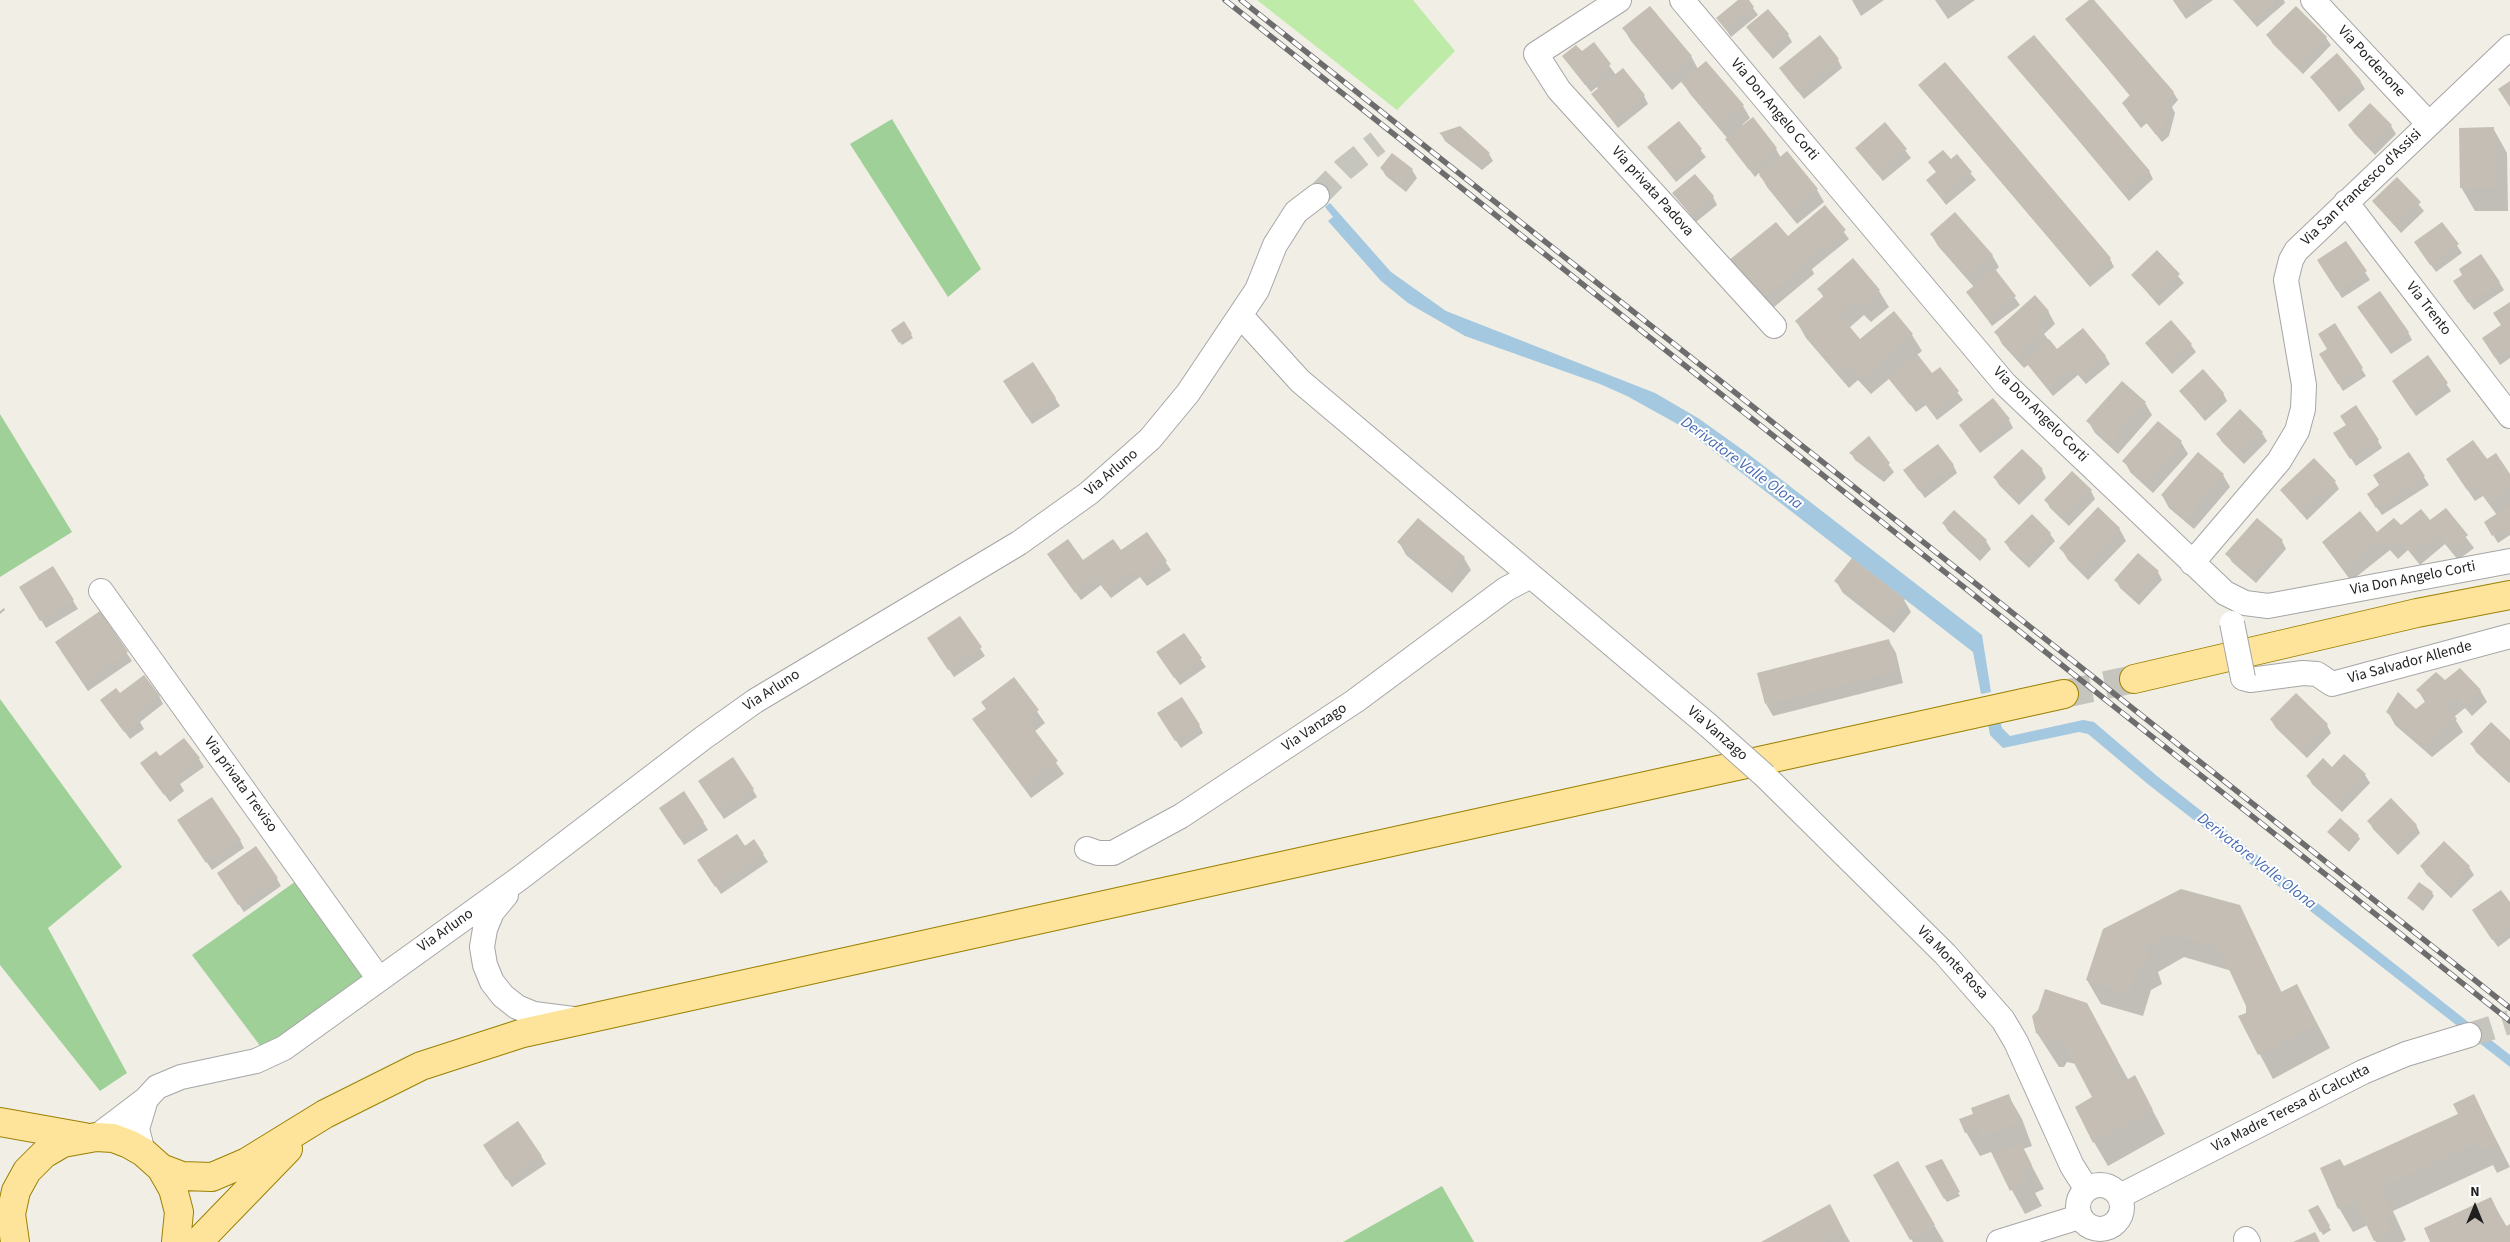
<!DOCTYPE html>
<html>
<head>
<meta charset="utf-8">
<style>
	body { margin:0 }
	#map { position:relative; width:2510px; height:1242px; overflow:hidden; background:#f0eee5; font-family:"Source Sans 3",sans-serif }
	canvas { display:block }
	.north { position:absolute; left:2450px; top:1182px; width:50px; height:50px; -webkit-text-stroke:4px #fff; paint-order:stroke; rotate:0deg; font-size:14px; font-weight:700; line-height:20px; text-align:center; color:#1f1f1f }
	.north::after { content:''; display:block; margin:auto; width:18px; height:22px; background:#1f1f1f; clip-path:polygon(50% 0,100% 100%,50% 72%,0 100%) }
</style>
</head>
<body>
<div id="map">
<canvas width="2510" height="1242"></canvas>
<div class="north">N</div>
</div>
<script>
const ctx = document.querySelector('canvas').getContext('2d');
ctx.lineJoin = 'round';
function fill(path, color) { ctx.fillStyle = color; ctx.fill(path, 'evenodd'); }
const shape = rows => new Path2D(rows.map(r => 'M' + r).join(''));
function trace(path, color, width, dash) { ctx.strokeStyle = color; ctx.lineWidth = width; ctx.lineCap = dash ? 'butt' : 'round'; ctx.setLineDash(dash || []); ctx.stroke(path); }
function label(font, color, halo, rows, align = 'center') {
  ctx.font = font + ' "Source Sans 3",sans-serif'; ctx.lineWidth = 4; ctx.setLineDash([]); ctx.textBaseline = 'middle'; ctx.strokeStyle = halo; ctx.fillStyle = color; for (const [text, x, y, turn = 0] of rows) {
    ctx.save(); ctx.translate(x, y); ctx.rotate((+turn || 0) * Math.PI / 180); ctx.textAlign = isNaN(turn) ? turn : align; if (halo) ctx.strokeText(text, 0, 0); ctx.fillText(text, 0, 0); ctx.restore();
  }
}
fill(shape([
	[1257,0,1413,0,1455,51,1397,110]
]), '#bfeba9');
fill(shape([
	[892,119,981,269,948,297,850,144],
	[0,414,72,532,0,577],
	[0,699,122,867,48,928,127,1073,100,1091,0,965],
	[299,879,367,975,286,1034,261,1047,192,955],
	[1442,1186,1474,1242,1343,1242]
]), '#9fd098');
fill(shape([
	[1330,203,1391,272,1446,311,1655,393,1698,418,1747,453,1982,635,1991,692,1981,694,1973,652,1681,426,1627,396,1600,384,1465,336,1408,303,1381,281,1328,221,1333,217,1325,207],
	[2083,720,2094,722,2157,776,2510,1055,2510,1067,2149,785,2088,734,2079,732,2003,748,1990,735,1988,724,2000,721,2002,728,2010,736]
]), '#a4c8df');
fill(shape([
	[1740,0,1747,0,1758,15,1731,37,1718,18],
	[1852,0,1884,0,1861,16],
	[1935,0,1975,0,1948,19],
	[2091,0,2173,92,2178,100,2172,107,2175,113,2169,136,2162,142,2147,123,2141,128,2128,111,2130,96,2067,19],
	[2173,0,2213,0,2186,19],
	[2233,0,2284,0,2285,3,2257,27],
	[1748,27,1788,35,1792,42,1773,59],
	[1624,29,1691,56,1698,69,1706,62,1743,106,1750,118,1742,125,1744,126,1776,149,1781,158,1817,190,1824,202,1797,224,1767,187,1759,173,1755,177,1732,147,1728,139,1690,94,1682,81,1672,90,1631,41],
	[2268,36,2326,38,2331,45,2303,74,2273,44],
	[1593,44,1616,75,1644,96,1648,104,1618,128,1592,94,1598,89,1597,87,1591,92,1563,56,1581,53],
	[2009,57,2149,171,2153,179,2129,201],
	[1838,60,1842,68,1804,99,1786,76],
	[2311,77,2360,81,2365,89,2339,112],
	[1919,85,2110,259,2114,267,2090,287],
	[2370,105,2391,126,2396,134,2375,155,2354,133,2349,126],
	[1678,123,1706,157,1676,182,1649,148],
	[1885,124,1911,158,1883,181,1856,148],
	[2493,128,2507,153,2508,211,2475,211,2461,187],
	[1441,134,1489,154,1493,161,1482,170,1445,141],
	[1392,154,1412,170,1417,178,1406,192,1386,176,1381,168],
	[1956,156,1976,180,1946,205,1928,180,1937,173,1930,162,1951,160],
	[2397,179,2424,211,2401,233,2373,201],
	[1674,193,1713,197,1717,205,1696,222],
	[1825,207,1849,239,1812,269,1814,274,1768,312,1737,274,1791,242],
	[2442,223,2462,253,2436,272,2420,250],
	[1931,234,1992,255,1999,267,1995,271,2020,305,1992,326,1968,292,1974,287,1938,246],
	[2157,252,2184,283,2159,306,2132,275],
	[1853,260,1879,291,1889,307,1871,322,1864,315,1849,328,1860,341,1893,313,1912,335,1922,351,1917,355,1932,375,1940,369,1963,400,1937,420,1926,405,1916,412,1890,378,1871,394,1858,380,1849,388,1806,338,1797,322,1824,298,1819,289],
	[2323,268,2365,272,2370,280,2342,298],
	[2499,282,2504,290,2474,310,2459,289],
	[2510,304,2510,358,2500,365,2488,346,2502,326],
	[2048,311,2055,324,2044,334,2057,351,2105,356,2110,364,2086,384,2078,375,2053,396,2028,365,2024,368,2002,344,1996,332],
	[2364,315,2408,332,2412,340,2391,354],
	[904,323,913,338,902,345,892,330],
	[2334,325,2366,376,2343,391,2325,362],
	[2146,343,2191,345,2196,352,2172,374],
	[2428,357,2451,391,2416,416,2398,389],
	[1009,389,1055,398,1060,406,1032,424],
	[2180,391,2223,393,2227,401,2205,421],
	[2145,403,2152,415,2118,454,2095,433,2088,421],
	[2240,411,2262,433,2267,441,2244,464,2222,442,2217,434],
	[2009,420,2013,428,1980,453,1965,433],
	[2347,425,2378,441,2382,448,2356,466,2340,441],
	[1868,437,1894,472,1884,482,1855,460,1851,453],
	[2181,442,2188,454,2153,493,2131,473,2124,461],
	[2022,450,2042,470,2046,478,2019,505,1999,485,1995,478],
	[2198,453,2223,475,2230,487,2194,529,2169,508,2162,495],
	[2409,454,2429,485,2382,515,2373,502,2381,486],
	[2447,460,2486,461,2510,476,2510,535,2498,543,2490,530,2497,515,2483,496,2475,501],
	[1953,465,1957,473,1925,498,1910,478],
	[2335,482,2339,489,2307,520,2282,491],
	[2091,491,2095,499,2069,526,2050,508,2046,500],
	[2445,510,2474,548,2458,560,2445,544,2420,565,2408,550,2398,559,2390,550,2351,581,2323,543,2430,522],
	[2032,515,2050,534,2055,541,2029,568,2010,550,2006,543],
	[1943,523,1986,541,1991,549,1980,561,1948,531],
	[2119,528,2126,541,2088,580,2068,560,2061,548],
	[1146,534,1171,570,1147,586,1140,577,1111,598,1101,585,1081,600,1053,562,1083,562,1121,552],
	[2282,541,2286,549,2256,583,2232,562,2227,554],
	[1399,542,1464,558,1471,570,1452,593,1406,555],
	[53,568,78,609,46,628,21,587],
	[2158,572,2162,580,2139,605,2120,588,2116,580],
	[1836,581,1904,600,1911,612,1894,633,1843,593],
	[4,608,5,610,0,614,0,611],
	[100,613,132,661,88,691,61,651],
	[960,617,985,656,954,677,933,646],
	[1183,634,1206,667,1180,685,1162,660],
	[1889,641,1896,653,1903,683,1773,716,1766,704],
	[1014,679,1045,723,1034,732,1064,774,1031,798,974,720,987,710],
	[2445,682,2480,690,2487,702,2472,716,2465,708,2454,717,2463,732,2432,757,2395,725,2388,712,2416,710,2425,702,2418,690],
	[120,695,159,696,163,704,140,722,144,729,130,739,102,701],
	[2271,720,2327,725,2331,733,2307,758,2276,728],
	[1163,721,1199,725,1203,733,1181,748],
	[2510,741,2510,782,2509,783,2476,752,2472,745],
	[160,758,199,759,204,767,180,784,184,791,170,802,142,763],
	[2332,768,2365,775,2370,783,2342,812,2312,784,2308,776],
	[704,789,753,790,757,797,724,819],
	[665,816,703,822,708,830,684,845],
	[2369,821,2416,825,2420,833,2398,855,2373,829],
	[184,828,240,840,244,848,212,870],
	[2329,832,2358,836,2360,839,2349,852],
	[754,841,768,862,721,894,704,868],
	[2444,843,2469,867,2474,875,2451,898,2426,874,2421,866],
	[277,879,281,886,244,912,223,881],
	[2432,893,2434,896,2423,911,2408,898],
	[2510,905,2510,938,2498,947,2478,918],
	[2239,906,2282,993,2297,985,2330,1048,2273,1079,2240,1017,2247,1014,2248,1005,2232,971,2184,957,2158,972,2162,984,2151,990,2143,1016,2101,1004,2087,980,2104,929],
	[2100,1029,2129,1081,2135,1077,2165,1134,2108,1166,2094,1142,2094,1098,2076,1064,2067,1062,2064,1067,2059,1067,2037,1033],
	[2008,1095,2022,1119,2032,1146,2023,1149,2044,1189,2035,1193,2042,1206,2025,1214,1991,1152,1980,1156,1966,1132,1975,1114],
	[2474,1096,2510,1167,2497,1173,2493,1165,2393,1211,2406,1240,2402,1242,2376,1242,2368,1225,2353,1232,2339,1208,2344,1168,2460,1114],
	[489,1153,541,1156,546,1164,512,1187],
	[1941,1161,1960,1196,1947,1202,1926,1167],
	[1898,1163,1944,1242,1913,1242,1874,1176],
	[2490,1198,2507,1227,2510,1226,2510,1242,2432,1242],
	[1829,1206,1850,1242,1764,1242],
	[2317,1207,2331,1230,2323,1235,2310,1211]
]), '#0003');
fill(shape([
	[1738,0,1749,0,1754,7,1726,30,1716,18],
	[2089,0,2094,0,2174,92,2167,99,2171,104,2165,128,2156,135,2141,116,2136,121,2122,103,2130,95,2065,19],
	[2173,0,2197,0,2181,12],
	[2234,0,2275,0,2252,20],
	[1650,6,1692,56,1664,78,1622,28],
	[2296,6,2327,37,2298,67,2266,35],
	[1768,9,1789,34,1767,52,1746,27],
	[1820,35,1839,59,1798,92,1779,68],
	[2034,35,2150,171,2124,193,2007,57],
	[1594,42,1611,64,1585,85,1562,56,1576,45,1582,51],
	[2337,53,2361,81,2334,105,2310,77],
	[1706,61,1744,105,1719,126,1681,82],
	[1945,62,2111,258,2085,280,1918,85],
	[1623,68,1645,95,1613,121,1591,94],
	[2510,81,2510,107,2498,89],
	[2370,103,2392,125,2370,148,2348,125],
	[1753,117,1777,148,1749,170,1725,139],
	[1679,121,1702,149,1671,175,1647,147],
	[1885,122,1907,149,1877,174,1855,148],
	[1460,126,1490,153,1477,163,1439,133],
	[2494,127,2495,187,2460,188,2459,128],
	[1943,150,1951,159,1957,154,1972,172,1941,198,1926,180,1936,172,1928,162],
	[1787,151,1818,189,1789,212,1759,175],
	[1392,153,1413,169,1401,185,1380,168],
	[1695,174,1714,196,1691,215,1672,193],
	[2397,177,2421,202,2395,226,2372,201],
	[1825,205,1846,230,1760,300,1728,261,1776,222,1788,236],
	[1955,212,1993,255,1968,277,1930,234],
	[2442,222,2459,244,2430,265,2414,242],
	[2346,241,2367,271,2337,291,2317,260],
	[2157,250,2180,274,2154,299,2131,275],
	[2481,254,2500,282,2468,303,2453,281,2462,275,2459,269],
	[1853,258,1880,290,1861,307,1854,299,1838,313,1860,339,1894,311,1913,334,1861,379,1848,364,1839,372,1795,321,1824,296,1817,289],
	[1995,269,2016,296,1987,319,1966,292],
	[2380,291,2409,332,2386,347,2357,307],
	[2035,295,2049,311,2036,323,2045,331,2017,357,1994,332],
	[2510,302,2510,348,2495,358,2482,338,2501,325,2493,313],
	[2171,320,2192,344,2166,367,2145,343],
	[904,321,912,334,899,343,891,330],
	[2335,323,2363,368,2338,384,2319,354,2327,349,2318,334],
	[2083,328,2106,356,2081,377,2073,368,2048,389,2024,360,2049,339,2057,349],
	[1918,355,1932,373,1940,367,1959,391,1932,413,1920,398,1910,405,1888,378],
	[2428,355,2448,383,2411,409,2392,381],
	[1033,362,1056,398,1027,417,1003,381],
	[2203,369,2224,393,2200,414,2179,391],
	[2122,381,2146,402,2111,442,2086,421],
	[1993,398,2010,419,1975,446,1959,425],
	[2356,405,2379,440,2350,459,2333,433,2346,425,2340,416],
	[2240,409,2263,432,2238,457,2216,434],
	[2158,421,2182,441,2146,482,2122,461],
	[1869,436,1890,463,1879,474,1849,453],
	[2473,440,2487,459,2496,453,2510,474,2510,489,2489,504,2475,484,2467,490,2446,459],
	[1938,444,1954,465,1919,491,1903,470],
	[2022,449,2043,469,2014,498,1993,477],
	[2198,452,2224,474,2187,518,2161,495],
	[2409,452,2425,476,2376,508,2367,494,2379,485,2373,475],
	[2314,458,2336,481,2301,513,2280,490],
	[2072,471,2092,490,2064,519,2044,500],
	[2510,505,2510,535,2505,527,2492,536,2484,522],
	[2098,507,2120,528,2080,568,2059,548],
	[2446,508,2468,535,2451,549,2438,533,2412,553,2401,539,2390,547,2383,538,2344,569,2322,542,2360,511,2377,532,2394,518,2401,525,2421,509,2430,520],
	[1954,510,1987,540,1975,554,1942,523],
	[2032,514,2051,533,2024,561,2004,542],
	[1418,518,1465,557,1444,582,1397,542],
	[2257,518,2283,540,2251,576,2225,554],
	[1147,532,1167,561,1142,579,1135,570,1105,591,1096,578,1075,593,1047,554,1068,539,1083,560,1113,539,1121,550],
	[2138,553,2159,571,2134,598,2114,580],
	[1852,558,1905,599,1887,622,1834,581],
	[53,566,74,600,40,621,19,587],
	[100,611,128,652,83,683,55,642],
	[960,616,982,647,948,670,927,638],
	[1184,633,1202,658,1174,678,1156,652],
	[1889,639,1897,670,1765,704,1757,673],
	[2460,668,2481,690,2464,705,2457,697,2446,705,2457,719,2425,746,2386,712,2398,692,2416,709,2427,700,2416,690,2436,672,2445,680],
	[144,675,160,696,136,714,140,720,124,732,100,700,116,688,120,693],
	[1014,677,1039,710,1027,720,1058,761,1023,787,972,719,986,709,981,702],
	[2296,693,2328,724,2302,751,2270,719],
	[1182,697,1200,725,1175,741,1157,713],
	[2491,722,2510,740,2510,769,2504,776,2470,744],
	[184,738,200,758,176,777,181,783,164,795,140,763,156,751,160,756],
	[2344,754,2366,774,2337,805,2306,776,2323,758,2332,767],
	[733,757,754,789,719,812,698,781],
	[684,791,704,822,679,838,659,808],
	[212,797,241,840,206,863,177,820],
	[2391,798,2417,825,2393,848,2367,821],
	[2340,818,2359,835,2346,849,2327,832],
	[737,834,745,846,754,839,764,854,715,887,697,860],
	[2444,841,2470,866,2446,891,2420,866],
	[256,846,278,878,238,905,217,873],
	[2419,882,2433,892,2421,908,2407,898],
	[2181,889,2240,905,2281,992,2297,984,2317,1024,2258,1055,2238,1016,2246,1013,2246,1006,2219,948,2170,933,2145,948,2149,960,2138,965,2129,993,2086,980,2103,929],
	[2501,890,2510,902,2510,927,2492,940,2472,910],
	[2045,989,2087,1003,2118,1061,2113,1064,2122,1083,2135,1075,2153,1110,2093,1143,2075,1107,2092,1097,2062,1040,2053,1039,2051,1043,2044,1043,2041,1036,2036,1033,2032,1016,2038,1010],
	[2009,1094,2019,1122,1981,1136,1978,1128,1965,1133,1959,1119,1973,1114,1971,1108],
	[2474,1094,2497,1143,2482,1150,2479,1142,2380,1187,2393,1216,2385,1219,2391,1233,2374,1241,2355,1201,2338,1209,2320,1168,2340,1159,2344,1166,2458,1114,2453,1104],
	[518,1121,542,1156,506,1180,483,1145],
	[2021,1143,2032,1165,2023,1169,2029,1181,2010,1191,1993,1156],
	[1942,1159,1960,1192,1944,1199,1925,1166],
	[1898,1161,1935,1225,1910,1240,1873,1175],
	[2491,1197,2505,1227,2510,1224,2510,1242,2430,1242,2424,1228],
	[1830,1204,1844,1231,1825,1242,1761,1242],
	[2318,1205,2330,1226,2320,1232,2308,1210],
	[2315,1232,2320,1242,2293,1242]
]), '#c5beb4');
trace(shape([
	[1317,196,1344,169,1378,142],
	[2469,1035,2510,1022]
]), '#c6c5bd', 24, [24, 12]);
trace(shape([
	[2064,694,2134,679]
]), '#c6c5bd', 28, [28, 14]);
const minor = shape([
	[1619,0,1536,54,1559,90,1774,326],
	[1682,0,2005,384,2225,593,2245,603,2268,606,2510,561],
	[2313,0,2429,124],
	[2346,202,2510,416],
	[1241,316,1300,381,1709,726],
	[2192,563,2279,461,2297,431,2303,409,2304,385,2286,280,2291,260,2296,251,2510,47],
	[101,591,379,979],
	[2243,678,2250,680,2303,673,2317,674,2332,684,2510,636],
	[1765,776,1945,954,2003,1020,2016,1042,2072,1166,2086,1188],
	[1087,849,1098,853,1113,853,1181,816,1355,701,1506,589,1531,576],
	[506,895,492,912,485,929,482,947,485,965,492,982,503,996,517,1007,534,1014,573,1019],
	[96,1137,146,1099,157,1087,181,1077,256,1061,284,1048,520,878,703,738,755,701,1019,543,1089,493,1150,439,1188,393,1257,290,1275,245,1296,212,1317,196],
	[143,1152,137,1129,146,1099],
	'2078 1207a22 22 0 1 1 44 0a22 22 0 1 1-44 0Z',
	[2120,1196,2363,1072,2406,1054,2469,1035],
	[2246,1239,2248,1242],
	[1999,1242,2079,1217]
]);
const major = shape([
	[2134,679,2417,613,2510,595],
	[0,1122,84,1137],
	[161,1168,182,1176,212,1177,247,1162,325,1114,421,1066,523,1033,2064,694],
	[15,1242,11,1214,16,1191,27,1171,44,1154,63,1143,96,1137,113,1138,129,1144,143,1152,161,1168,173,1189,179,1212,176,1242],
	[198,1242,288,1149]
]);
trace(minor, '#a6a6a6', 26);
trace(major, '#9a8100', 30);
trace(minor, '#fff', 24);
trace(major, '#fee49b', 28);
const rail = shape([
	[1225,0,2510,1021],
	[1241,0,2510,1008]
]);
trace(rail, '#6d6d6d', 5.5);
trace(rail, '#fff', 4, [11]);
const minorBridge = shape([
	[2232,623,2243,678],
	[1709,726,1765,776]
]);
trace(minorBridge, '#a6a6a6', 26, []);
trace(minorBridge, '#fff', 24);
label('15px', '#1f1f1f', '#fff', [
	["Via Pordenone",2371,62,47],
	["Via Don Angelo Corti",1774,110,50],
	["Via San Francesco d'Assisi",2362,188,-44],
	["Via privata Padova",1652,192,48],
	["Via Trento",2428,309,52],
	["Via Don Angelo Corti",2040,415,45],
	["Via Arluno",1112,473,-40],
	["Via Don Angelo Corti",2413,579,-11],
	["Via Salvador Allende",2410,663,-15],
	["Via Arluno",772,691,-33],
	["Via Vanzago",1315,728,-34],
	["Via Vanzago",1717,734,41],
	["Via privata Treviso",240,785,54],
	["Via Arluno",446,931,-35],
	["Via Monte Rosa",1952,963,46],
	["Via Madre Teresa di Calcutta",2291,1109,-27]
]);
label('italic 16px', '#486bb2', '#fff', [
	["Derivatore Valle Olona",1741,464,36],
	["Derivatore Valle Olona",2256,862,38]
]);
</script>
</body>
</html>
